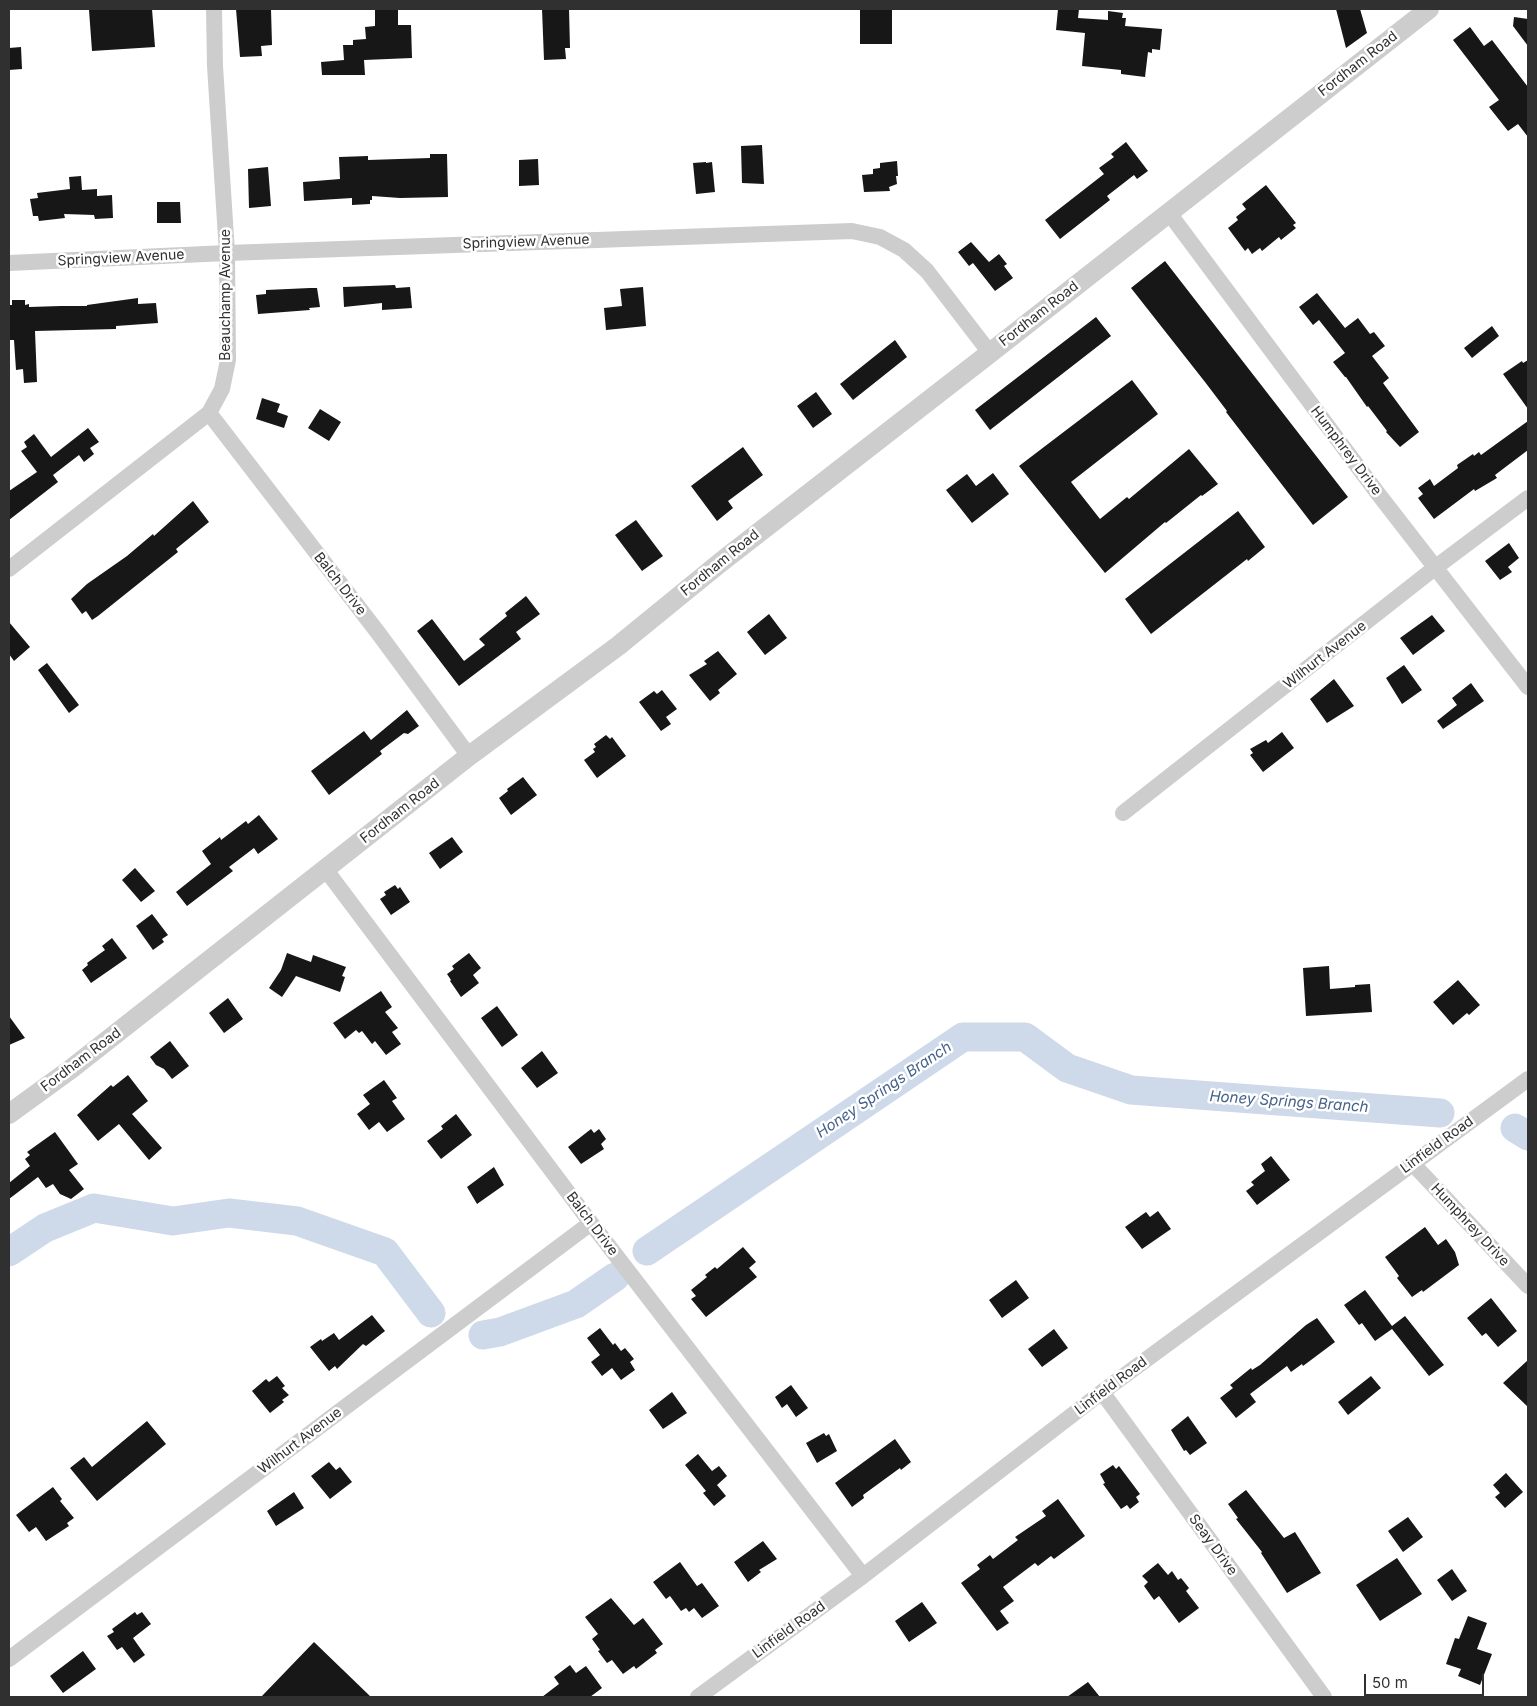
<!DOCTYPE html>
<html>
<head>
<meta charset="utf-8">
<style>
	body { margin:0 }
	#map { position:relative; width:1537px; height:1706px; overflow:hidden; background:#fff; font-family:Inter,sans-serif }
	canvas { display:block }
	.frame { position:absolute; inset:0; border:10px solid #303030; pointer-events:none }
	.scale { position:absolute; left:1364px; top:1674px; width:120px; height:22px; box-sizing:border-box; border:2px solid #303030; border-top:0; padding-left:6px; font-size:15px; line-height:18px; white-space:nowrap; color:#303030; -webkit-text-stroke:4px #fff; paint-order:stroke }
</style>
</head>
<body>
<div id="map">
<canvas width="1537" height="1706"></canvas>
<div class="frame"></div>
<div class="scale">50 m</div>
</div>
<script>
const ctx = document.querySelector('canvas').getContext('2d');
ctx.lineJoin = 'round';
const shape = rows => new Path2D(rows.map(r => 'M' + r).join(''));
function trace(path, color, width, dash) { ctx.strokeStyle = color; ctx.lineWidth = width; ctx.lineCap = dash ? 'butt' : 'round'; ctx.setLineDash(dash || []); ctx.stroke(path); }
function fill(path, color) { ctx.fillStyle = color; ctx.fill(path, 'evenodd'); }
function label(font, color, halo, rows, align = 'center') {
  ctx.font = font + ' Inter,sans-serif'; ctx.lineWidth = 5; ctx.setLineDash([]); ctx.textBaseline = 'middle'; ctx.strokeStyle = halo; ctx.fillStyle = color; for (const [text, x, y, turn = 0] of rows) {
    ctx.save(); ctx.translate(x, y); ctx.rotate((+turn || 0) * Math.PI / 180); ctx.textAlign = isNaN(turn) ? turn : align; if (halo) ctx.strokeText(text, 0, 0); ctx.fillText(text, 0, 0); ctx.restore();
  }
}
trace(shape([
	[1515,1128,1528,1136],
	[647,1251,963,1037,1025,1037,1067,1068,1131,1090,1440,1113],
	[9,1252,45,1228,94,1208,173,1221,229,1213,297,1221,385,1252,431,1313],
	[483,1335,500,1332,576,1304,615,1277]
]), '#ced9e9', 29);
fill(shape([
	[113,9,152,9,155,47,92,51,89,10],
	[236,9,271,9,272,45,261,46,262,56,240,57],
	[375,9,398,9,398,25,411,25,412,58,364,60,365,75,322,75,321,62,344,60,343,45,353,45,353,40,366,39,365,27,375,26],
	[542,9,569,9,570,48,565,48,566,59,544,60],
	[860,9,892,9,892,44,860,44],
	[1058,9,1079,9,1078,18,1108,20,1108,11,1123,13,1122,18,1126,18,1125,26,1162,29,1160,50,1152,49,1152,53,1148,52,1145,77,1121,74,1121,70,1082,66,1085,33,1056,30],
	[1336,9,1360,9,1367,33,1346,48],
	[1514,17,1528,19,1528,46,1513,26],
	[1470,27,1484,46,1492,40,1528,87,1528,137,1518,124,1508,131,1489,107,1499,100,1453,40],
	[21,47,22,69,9,70,9,48],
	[1126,142,1148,171,1137,179,1134,175,1107,196,1110,200,1060,239,1045,220,1104,174,1099,168,1114,157,1111,154],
	[762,145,764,184,742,183,741,146],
	[430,154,447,154,448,197,400,198,372,196,372,200,370,200,370,204,352,205,352,198,304,201,303,182,340,179,339,157,368,156,368,160,430,158],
	[538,159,539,185,519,186,519,160],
	[897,161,898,176,896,176,897,184,889,187,890,191,864,192,862,175,873,174,873,169,880,168,880,163],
	[706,162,706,163,712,162,715,192,696,194,693,163],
	[268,167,271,206,249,208,248,169],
	[81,176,82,190,97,189,97,196,112,195,113,218,95,219,94,215,64,214,65,218,39,221,38,216,33,216,30,199,38,198,37,193,70,189,69,177],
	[1266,185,1296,223,1293,225,1296,228,1281,240,1279,237,1262,251,1260,248,1252,254,1248,248,1245,251,1228,228,1238,220,1236,217,1246,209,1242,204],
	[157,202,180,202,181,223,157,223],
	[971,242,989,262,999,254,1007,264,1004,266,1013,278,995,291,973,263,969,266,958,252],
	[1165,261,1348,497,1313,525,1226,412,1227,411,1205,382,1131,288],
	[395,285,396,288,410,287,412,308,382,310,382,303,344,307,343,287],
	[643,287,646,326,606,330,604,308,622,306,620,289],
	[310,288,317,288,320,307,309,308,310,310,258,314,256,295,266,294,266,290],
	[1317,293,1345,328,1358,318,1370,334,1374,332,1385,346,1372,356,1389,378,1383,383,1419,432,1400,447,1386,432,1387,431,1368,406,1367,407,1346,377,1345,377,1333,362,1345,353,1319,320,1313,325,1299,307],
	[138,298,138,304,156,303,158,323,116,326,116,329,35,331,37,382,24,383,23,369,16,370,14,340,9,340,9,305,12,305,12,300,25,300,25,305,29,304,29,307,61,306,87,306,87,305],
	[1096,317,1111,336,990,430,975,410],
	[1492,326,1499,336,1472,358,1464,348],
	[895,340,907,357,853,400,840,384],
	[1528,360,1528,409,1503,374,1522,361,1523,363],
	[1132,380,1158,414,1071,482,1100,519,1127,497,1129,499,1189,449,1218,484,1202,496,1201,495,1166,523,1165,522,1105,573,1019,466],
	[816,392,832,414,813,428,797,406],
	[262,398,280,404,277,412,288,416,284,428,256,419],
	[320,409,341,422,329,441,308,428],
	[1528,421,1528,450,1495,475,1497,478,1475,491,1474,489,1434,519,1418,498,1423,494,1418,488,1430,479,1434,486,1458,468,1457,465,1473,454,1474,456,1479,452,1481,455],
	[88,428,99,442,90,448,94,454,84,462,79,455,53,475,58,482,9,520,9,491,37,472,21,451,27,447,24,442,34,434,51,457],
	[743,447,763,475,728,501,733,508,717,521,691,486],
	[993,473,1009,494,972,523,946,490,967,474,976,486],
	[193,501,209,522,176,549,178,552,98,616,92,620,86,611,82,614,71,599,87,584,127,556,153,534,154,536],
	[1238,511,1265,547,1248,561,1247,559,1151,634,1125,599],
	[636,520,663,556,642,571,615,535],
	[1509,543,1519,558,1508,567,1512,572,1500,580,1485,561],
	[526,596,540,614,516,632,521,639,459,686,417,631,432,619,464,661,485,645,479,639,507,616,505,613],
	[769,614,787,638,765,655,747,632],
	[1432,615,1445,631,1413,655,1400,638],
	[9,622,30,647,14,661,9,654],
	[718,651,737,674,718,690,720,693,710,701,689,675,707,664,704,661],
	[47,663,79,705,69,713,38,670],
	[1404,665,1422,690,1402,704,1386,678],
	[1334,679,1354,706,1327,723,1310,699],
	[1471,683,1484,701,1443,729,1437,721,1457,705,1452,698],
	[662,690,677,709,666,717,671,724,661,731,639,702,654,691,657,694],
	[407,710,419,726,408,734,404,733,380,751,382,754,329,795,311,771,364,731,371,740],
	[1282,732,1294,748,1263,772,1250,755,1253,753,1250,749,1266,740,1268,743],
	[606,735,610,739,612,737,626,756,597,778,584,760,595,752,593,749,596,747,594,744],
	[523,777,537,795,511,815,499,798,508,791,507,789],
	[259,815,278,839,258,854,254,848,229,867,233,871,187,906,176,892,211,864,202,851,220,837,221,840,246,821,248,824],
	[452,837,463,852,440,869,429,853],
	[135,868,155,891,141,902,122,880],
	[395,885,398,889,400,887,410,902,391,915,380,899,386,895,384,892],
	[152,914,168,935,162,939,164,942,153,950,136,926],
	[112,938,127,958,91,983,82,970,88,965,87,963,105,950,102,946],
	[287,953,311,962,313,955,346,967,342,976,345,977,340,992,296,976,282,997,269,988,281,970],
	[469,953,481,968,473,975,479,983,461,997,450,981,451,980,447,974,454,969,452,966],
	[1329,966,1330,989,1355,987,1355,985,1370,984,1372,1012,1306,1016,1303,968],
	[1458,980,1480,1005,1469,1015,1467,1013,1453,1025,1433,1002],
	[381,991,392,1007,385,1012,398,1028,392,1032,401,1044,386,1055,375,1041,372,1044,362,1031,359,1033,356,1030,345,1039,333,1023],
	[228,998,243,1019,224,1033,209,1013],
	[497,1006,518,1035,502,1047,481,1018],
	[9,1016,25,1038,9,1045],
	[170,1041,189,1066,172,1079,164,1069,156,1065,150,1057],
	[542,1051,558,1073,537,1088,521,1068],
	[128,1075,148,1101,132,1114,162,1148,149,1160,119,1124,98,1141,77,1115,111,1085,113,1087],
	[384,1080,397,1098,392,1101,405,1119,387,1132,379,1122,369,1130,357,1114,370,1104,363,1095],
	[456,1114,472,1135,441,1159,427,1141,443,1129,441,1126],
	[591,1129,594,1133,599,1129,606,1139,601,1144,604,1149,581,1164,568,1147],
	[55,1132,78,1164,69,1170,84,1189,71,1199,60,1194,53,1184,46,1188,38,1177,9,1199,9,1183,30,1166,25,1159,30,1155,27,1152],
	[1271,1156,1290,1180,1257,1205,1246,1191,1254,1185,1251,1182,1265,1171,1261,1164],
	[494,1167,504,1185,477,1204,467,1187],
	[1158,1211,1171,1229,1142,1249,1125,1227,1146,1212,1150,1217],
	[1425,1227,1438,1245,1446,1239,1455,1252,1459,1265,1423,1292,1422,1290,1412,1297,1397,1278,1399,1276,1385,1257],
	[743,1247,756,1262,749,1268,757,1277,706,1317,691,1299,696,1296,691,1290,707,1277,705,1275,715,1267,717,1269],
	[1016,1280,1029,1298,1002,1318,989,1300],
	[1365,1290,1392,1326,1405,1316,1444,1365,1429,1376,1392,1329,1375,1341,1362,1323,1359,1325,1344,1305],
	[1491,1298,1517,1331,1498,1347,1486,1333,1482,1336,1467,1318],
	[372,1315,385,1331,366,1346,363,1344,337,1369,335,1366,329,1371,310,1347,321,1339,322,1341,334,1333,339,1340],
	[1317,1318,1335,1342,1303,1366,1302,1364,1291,1372,1287,1366,1250,1394,1256,1402,1236,1418,1220,1398,1233,1388,1230,1385,1251,1368,1252,1370,1260,1365,1306,1325],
	[600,1328,613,1345,615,1343,621,1351,625,1348,634,1359,630,1362,635,1370,621,1380,612,1368,602,1376,591,1362,600,1355,587,1338],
	[1054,1329,1068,1348,1042,1367,1028,1349],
	[1528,1360,1528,1407,1503,1383],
	[277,1376,285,1386,282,1388,289,1395,282,1400,284,1402,270,1413,252,1391,266,1379,269,1382],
	[1371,1376,1381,1388,1348,1415,1338,1402],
	[791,1385,808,1408,796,1417,787,1404,782,1408,775,1397],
	[672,1392,687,1413,663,1429,649,1410],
	[1188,1416,1207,1443,1190,1455,1186,1450,1184,1451,1171,1430],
	[147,1421,166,1444,97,1501,70,1468,84,1457,92,1467],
	[824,1433,826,1436,829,1434,837,1451,817,1463,806,1443],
	[895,1439,911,1462,901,1470,900,1468,863,1495,864,1498,852,1507,835,1483],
	[698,1454,712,1471,719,1466,727,1476,717,1485,726,1496,714,1506,703,1493,706,1491,685,1465],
	[329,1462,336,1470,340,1467,352,1482,330,1499,311,1476],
	[1113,1465,1116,1469,1119,1466,1140,1494,1136,1497,1139,1502,1130,1509,1127,1505,1121,1509,1103,1484,1105,1483,1100,1474],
	[1506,1473,1523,1492,1505,1508,1495,1497,1500,1493,1493,1485],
	[53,1487,62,1499,60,1501,74,1518,67,1523,69,1526,46,1541,36,1527,29,1532,16,1515],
	[1246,1490,1284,1538,1295,1532,1321,1573,1287,1593,1261,1553,1262,1552,1236,1519,1238,1518,1228,1504],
	[294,1492,304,1508,276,1526,267,1511],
	[1058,1499,1085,1536,1054,1559,1051,1556,1038,1566,1035,1563,1003,1587,1014,1601,1000,1611,1009,1623,997,1631,961,1583,980,1569,977,1565,990,1555,993,1559,1018,1540,1015,1537,1046,1516,1042,1511],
	[1408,1517,1423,1537,1403,1552,1388,1531],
	[763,1541,777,1559,759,1570,761,1572,748,1582,734,1562],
	[1397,1558,1422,1594,1380,1621,1356,1585],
	[680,1562,697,1586,702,1583,719,1606,702,1618,694,1608,689,1612,686,1608,681,1611,670,1596,666,1599,653,1582],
	[1158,1563,1168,1575,1172,1571,1178,1580,1181,1578,1189,1588,1186,1591,1199,1608,1179,1623,1159,1596,1154,1600,1144,1586,1148,1582,1142,1576],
	[1452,1569,1467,1591,1452,1601,1437,1580],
	[611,1598,634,1625,643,1618,663,1644,655,1650,657,1653,636,1669,634,1666,623,1674,612,1660,607,1663,598,1651,600,1650,592,1639,598,1634,585,1617],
	[922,1602,937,1623,909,1642,895,1621],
	[135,1612,137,1615,142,1612,151,1624,133,1638,145,1655,134,1663,122,1647,117,1650,107,1636,114,1632,112,1629],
	[1468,1616,1487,1623,1477,1649,1492,1654,1480,1685,1458,1676,1461,1669,1446,1664,1455,1638,1459,1639],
	[314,1642,371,1697,261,1697],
	[83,1651,96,1669,63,1693,50,1676],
	[570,1665,576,1673,586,1666,602,1688,590,1697,542,1697,559,1684,554,1677],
	[1088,1682,1100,1697,1067,1697]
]), '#171717');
trace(shape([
	[1169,213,1376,491,1528,687],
	[9,263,227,253,852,231,880,237,904,250,927,271,990,353],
	[209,413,379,634,469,756],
	[9,569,209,413,222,389,228,360,227,253,215,66,214,9],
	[1123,813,1436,567,1528,498],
	[326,870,591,1223,863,1576],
	[1413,1164,1528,1286],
	[1102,1392,1324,1697],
	[9,1659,591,1223],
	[698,1697,863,1576,1102,1392,1528,1079]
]), '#cdcdcd', 16);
trace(shape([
	[9,1114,71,1069,469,756,618,646,721,562,990,353,1429,9]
]), '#cdcdcd', 20);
label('14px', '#303030', '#fff', [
	["Fordham Road",1358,64,-38],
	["Springview Avenue",526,242,-2],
	["Springview Avenue",121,258,-3],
	["Beauchamp Avenue",226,295,-90],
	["Fordham Road",1039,314,-38],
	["Humphrey Drive",1346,451,53],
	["Fordham Road",720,563,-39],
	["Balch Drive",340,584,52],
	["Wilhurt Avenue",1325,655,-38],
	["Fordham Road",400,811,-38],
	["Fordham Road",81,1060,-37],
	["Linfield Road",1437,1145,-36],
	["Balch Drive",592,1224,53],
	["Humphrey Drive",1470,1225,47],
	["Linfield Road",1111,1386,-37],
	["Wilhurt Avenue",300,1441,-37],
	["Seay Drive",1213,1545,54],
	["Linfield Road",789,1630,-36]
]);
label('italic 15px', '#46628a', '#fff', [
	["Honey Springs Branch",884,1090,-34],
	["Honey Springs Branch",1289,1102,4]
]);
</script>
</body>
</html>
